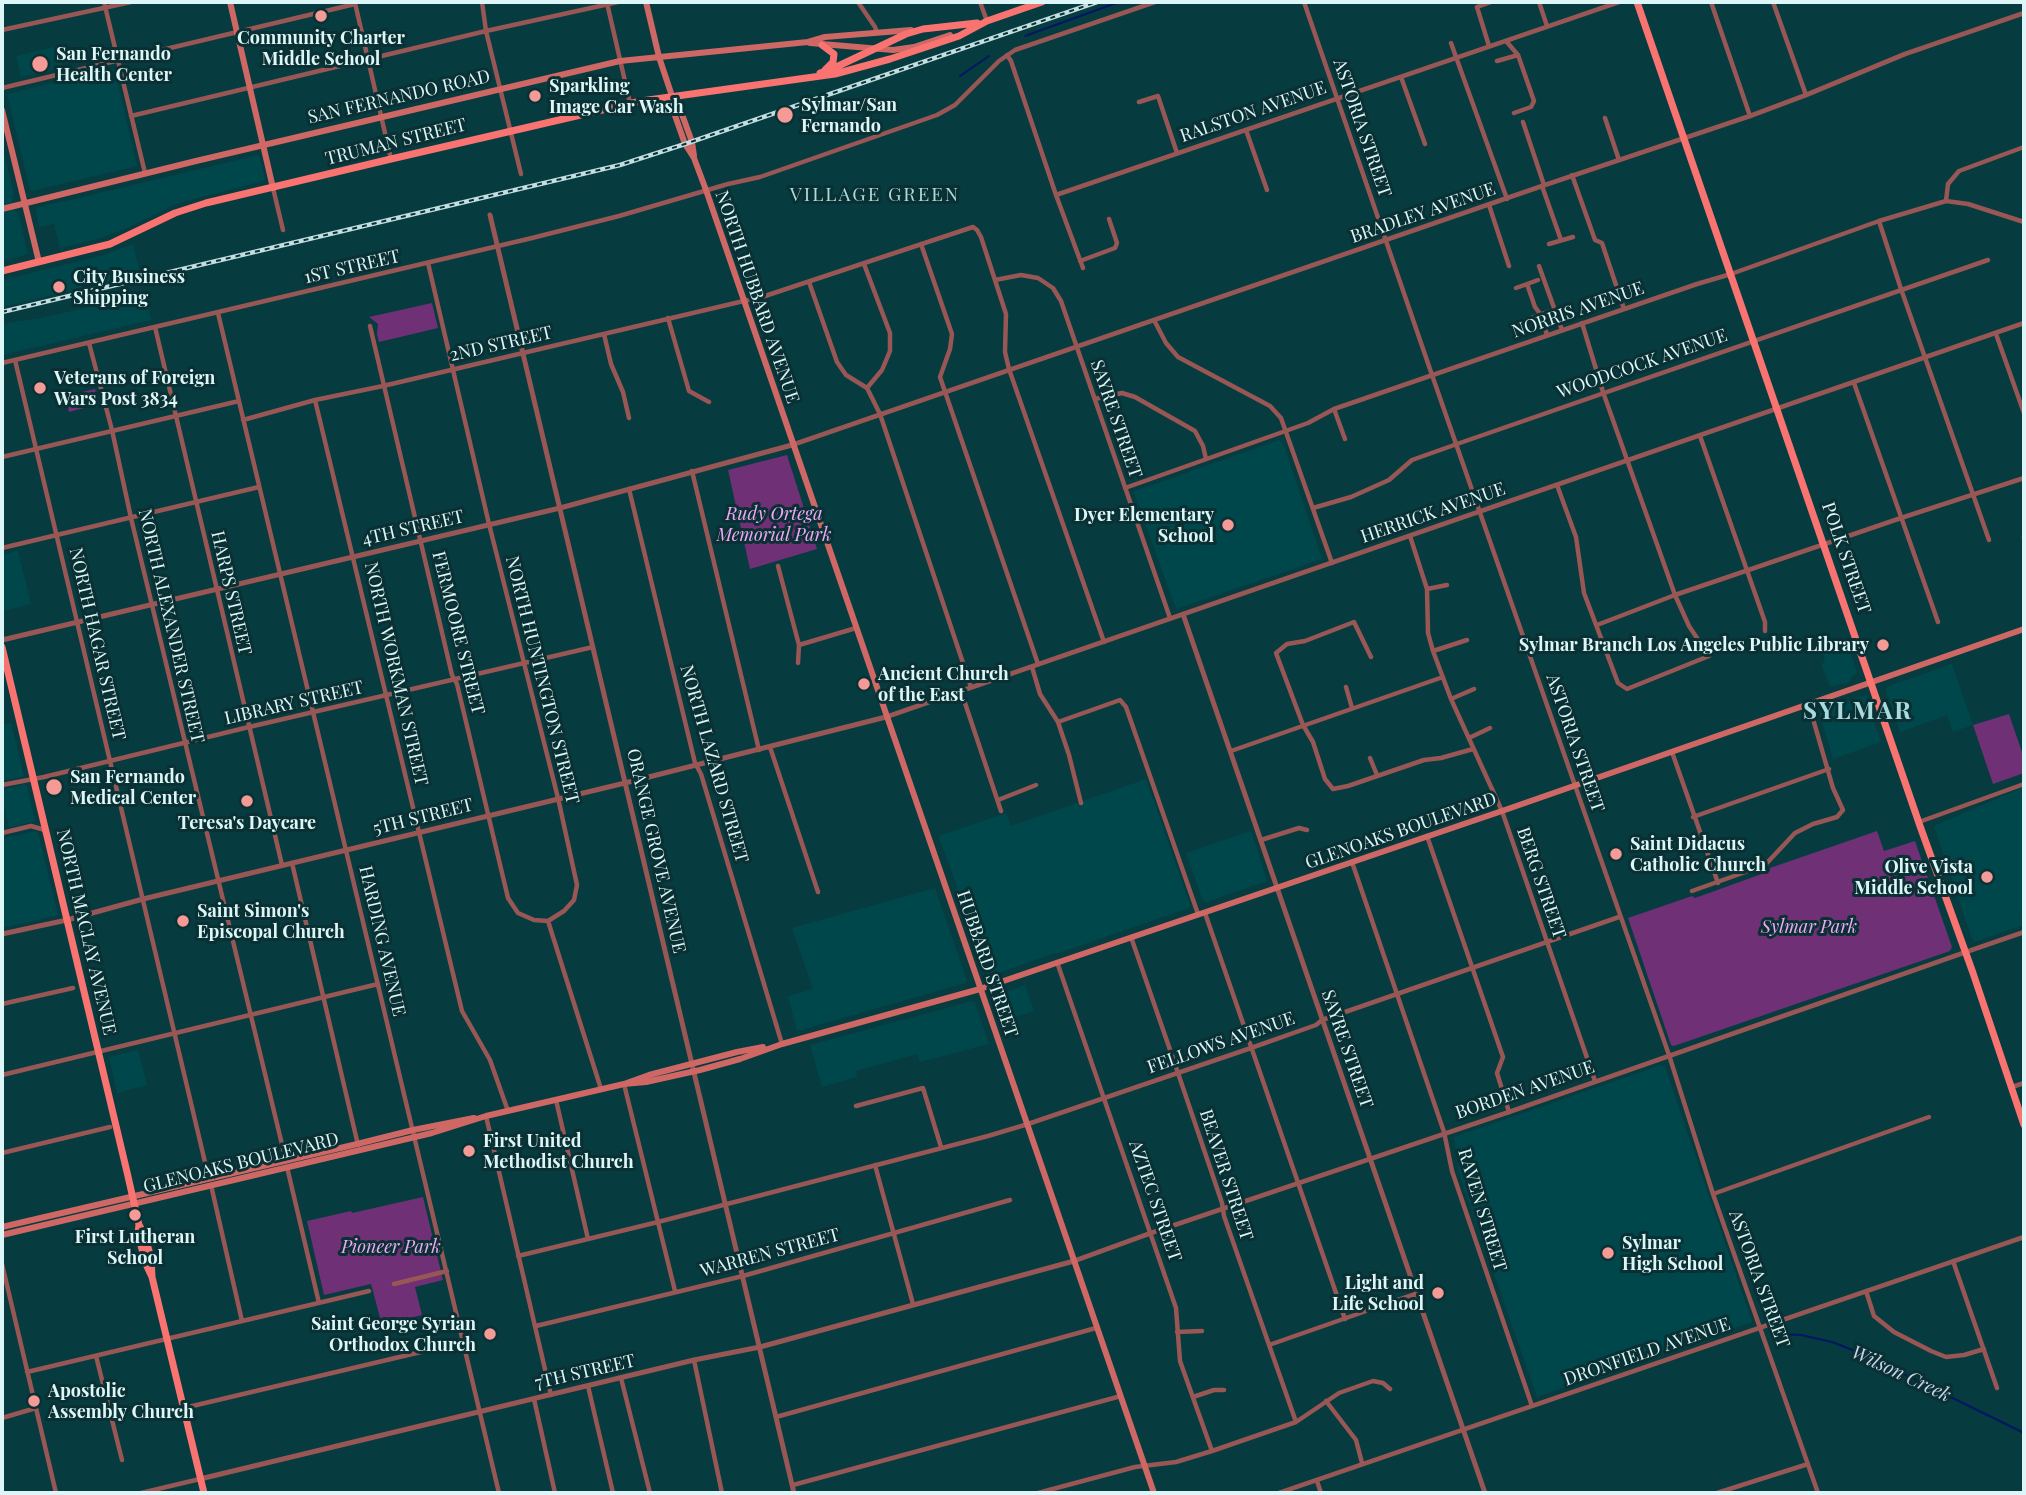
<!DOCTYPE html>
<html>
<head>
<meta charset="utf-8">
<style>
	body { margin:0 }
	#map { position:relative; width:2026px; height:1495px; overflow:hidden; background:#063b40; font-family:"Playfair Display",serif }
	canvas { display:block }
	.frame { position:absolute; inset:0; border:4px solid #ddf6f8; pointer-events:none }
</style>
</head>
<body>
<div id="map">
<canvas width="2026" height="1495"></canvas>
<div class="frame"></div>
</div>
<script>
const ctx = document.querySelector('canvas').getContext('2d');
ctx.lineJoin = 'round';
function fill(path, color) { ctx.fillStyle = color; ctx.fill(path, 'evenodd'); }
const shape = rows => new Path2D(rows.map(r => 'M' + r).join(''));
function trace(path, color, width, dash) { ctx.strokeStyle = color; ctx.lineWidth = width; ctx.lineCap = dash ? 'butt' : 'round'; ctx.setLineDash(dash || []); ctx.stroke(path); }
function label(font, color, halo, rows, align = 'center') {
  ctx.font = font + ' "Playfair Display",serif'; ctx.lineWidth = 6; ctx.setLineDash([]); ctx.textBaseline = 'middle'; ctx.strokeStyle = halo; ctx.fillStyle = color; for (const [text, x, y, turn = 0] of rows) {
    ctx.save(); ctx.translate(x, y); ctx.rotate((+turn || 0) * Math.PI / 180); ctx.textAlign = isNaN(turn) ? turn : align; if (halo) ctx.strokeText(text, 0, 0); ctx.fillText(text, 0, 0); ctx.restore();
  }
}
fill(shape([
	[58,46,63,67,21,77,16,56],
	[114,68,137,166,32,191,30,189,7,94],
	[4,152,14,195,12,196,13,203,16,212,18,212,28,254,2,262,2,153],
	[259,155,265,178,263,181,178,203,129,227,101,238,60,248,54,224,39,227,36,208],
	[133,244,140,274,2,307,2,280,100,256],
	[145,294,151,320,2,355,2,324,41,318],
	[1279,440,1283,443,1322,559,1176,609,1134,493,1135,491],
	[18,551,31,604,3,611,2,555],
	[1845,637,1857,672,1855,675,1851,677,1851,680,1849,682,1830,687,1821,664,1825,662,1821,645],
	[1952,664,1973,725,1953,732,1947,715,1900,732,1886,690,1887,687],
	[1865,695,1881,742,1833,759,1819,712,1821,710],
	[11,723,24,776,2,781,2,725],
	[1146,779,1190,905,1189,908,1056,954,1055,953,993,975,987,974,959,900,955,888,957,887,939,836,1006,813,1011,826],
	[24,784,27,786,35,821,9,828,2,798,2,790],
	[2024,787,2024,925,1974,942,1972,939,1934,826],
	[35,831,38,833,58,915,2,928,2,839],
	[1251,831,1267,881,1206,902,1203,901,1186,853],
	[935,888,967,980,966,983,797,1031,788,996,813,989,792,928],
	[1025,985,1034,1011,1003,1021,995,999,996,996],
	[972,1001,975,1003,989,1044,920,1062,917,1054,856,1071,857,1077,822,1087,810,1045],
	[138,1050,147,1085,117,1093,109,1057],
	[1661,1065,1665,1067,1752,1322,1537,1397,1460,1176,1454,1137]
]), '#00474c');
fill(shape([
	[432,303,438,328,379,342,377,334,378,324,369,317],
	[95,389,99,404,69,412,65,396],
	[787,455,817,549,750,569,728,470],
	[2009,714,2024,758,2024,773,1993,784,1973,725],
	[1877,831,1884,851,1915,841,1952,947,1950,951,1674,1046,1671,1045,1628,918,1692,896,1695,898,1770,871,1770,868],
	[423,1197,443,1280,415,1287,422,1315,382,1325,371,1284,324,1295,307,1221,351,1211,352,1213]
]), '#6f3076');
trace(shape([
	[1025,36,1119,2],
	[960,76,989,56],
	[1772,1334,1801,1335,1832,1342,1863,1354,2024,1433]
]), '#001762', 2);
trace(shape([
	[104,2,145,173],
	[482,2,486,31,521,174],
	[858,2,875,27,877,33],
	[980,2,987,21],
	[1304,2,1432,375,1669,1055,1713,1194,1818,1493],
	[1539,2,1547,26],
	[1711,2,1750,116],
	[1773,2,1806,95],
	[355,3,391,159],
	[607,3,630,103],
	[2,30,131,2],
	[1506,41,1518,55,1534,101,1531,107,1514,113],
	[1451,43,1507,199],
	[1489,46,1477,7,1491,2],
	[1007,55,1011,61,1056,195,1083,268],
	[1497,61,1518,55],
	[1401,77,1425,144],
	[2,88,355,4],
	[1139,102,1158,96,1177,153],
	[131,116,486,31,618,2],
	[1605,118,1619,160],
	[1523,122,1544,185],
	[1246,130,1267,190],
	[1572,175,1595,240,1602,243,1624,309],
	[1542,186,1561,240],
	[273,188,283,230],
	[1056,195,1619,2],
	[1946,201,1968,204,2024,222],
	[1489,205,1509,266],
	[1879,221,1901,289,1989,540],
	[921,244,952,334,950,349,940,377,1038,664],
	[1549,244,1573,237],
	[1080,261,1115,248,1117,243,1109,219],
	[428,263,489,524,558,798,577,885,574,900,564,911,548,921,601,1089],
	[864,264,890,333,890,351,882,370,867,388],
	[1539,266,1562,330],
	[995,280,1021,275,1038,278,1053,288,1061,301,1170,618],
	[1538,280,1527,284,1535,307,1541,315,1547,335],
	[809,282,837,362,846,375,867,388,880,414,971,687],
	[1516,288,1527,284],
	[218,313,499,1493],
	[668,318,689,391,709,402],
	[1154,320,1166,343,1178,357,1270,406,1281,418,1332,563],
	[1526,320,1550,311],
	[370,326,452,675,457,684,508,898,518,913,534,920,548,921],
	[155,327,282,865],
	[604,334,611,364,623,392,629,418],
	[1996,334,2024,413],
	[89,343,112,430,131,518,286,1161],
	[15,360,209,1179],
	[2,363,532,238,619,216,728,184,760,177,937,115,955,105,999,61,1015,50,1155,2],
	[1854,383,1938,622],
	[1095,399,1122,393,1135,397,1195,431,1203,446,1206,459],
	[315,400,462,1011,490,1060,508,1111],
	[1334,409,1345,439],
	[243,420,315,400,383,386,765,296,973,227,977,230,981,237,1006,314,1005,352,1009,369,1104,642],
	[1700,436,1765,622,1765,631],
	[2,457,239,401],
	[692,471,759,750],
	[1557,485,1576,537,1584,593,1618,683,1627,689,1709,656,1689,626,1675,595,1603,392,1582,323],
	[1125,488,1308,423,1334,409,1697,284,1731,274,1879,221,1946,201,1948,184,1959,171,2024,147],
	[629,489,695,763,701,774,782,1044],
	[1313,508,1351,497,1389,480,1412,460,1457,444,1988,260],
	[1410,536,1427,589,1428,633,1433,651,1451,699,1502,811,1595,1081],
	[2024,536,2024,538],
	[2,548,259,487],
	[778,566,799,645,798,663],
	[1427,589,1447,585],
	[1597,625,1675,595,1901,518,2024,478],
	[799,645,856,628],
	[1433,651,1467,640],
	[1371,657,1354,622,1305,641,1287,644,1276,653,1303,725,1313,742,1325,779,1333,789,1348,786,1424,760,1441,758,1473,749],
	[1032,667,1040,694,1058,722,1069,755,1081,803],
	[1346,687,1352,708],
	[961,691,1001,811],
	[1451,699,1474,689],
	[1058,722,1120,700,1126,707,1198,914],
	[1469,738,1490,728],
	[770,747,818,892],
	[1231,751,1443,677],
	[1672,752,1718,883],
	[1370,758,1377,775],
	[2,785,44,777,249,727,593,647],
	[998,800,1036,785],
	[1693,817,1829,769],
	[1919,822,2024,784],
	[2,833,31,826,45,830],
	[1427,836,1503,1057,1497,1073,1509,1112],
	[1261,840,1299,828,1307,830],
	[1352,862,1444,1132,1452,1171,1532,1406],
	[292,863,358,1145],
	[1692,891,1765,865,1795,833,1813,824,1837,817,1843,810,1833,788,1809,705],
	[1205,913,1345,1319],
	[1131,937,1178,1073,1222,1203,1224,1216,1296,1422],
	[1966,952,2024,932],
	[1057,962,1176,1308,1180,1361,1212,1451],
	[2,1004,73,988],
	[2,1075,378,984],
	[624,1084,675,1291],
	[2012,1087,2024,1083],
	[556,1100,588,1239],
	[856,1106,923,1088,941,1147],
	[486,1116,551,1395],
	[2,1153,110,1127],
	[875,1165,913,1304],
	[287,1167,319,1303],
	[211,1185,242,1321],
	[1713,1194,1929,1117],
	[518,1256,658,1222,988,1136,1028,1124,1251,1048,1316,1025,1322,1020,1619,917],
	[1953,1261,1997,1388],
	[2,1264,56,1493],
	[394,1284,447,1271],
	[1866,1291,1874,1316,1894,1332,1931,1351,1946,1357,1964,1355,1984,1349],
	[1376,1307,1416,1294],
	[536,1326,743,1276,1010,1200],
	[1177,1332,1202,1331],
	[1269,1345,1369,1310],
	[96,1356,122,1460],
	[694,1360,722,1493],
	[27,1372,369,1291],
	[621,1378,650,1493],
	[588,1386,613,1493],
	[1193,1397,1214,1390,1224,1390],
	[534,1399,555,1493],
	[1326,1401,1356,1440,1362,1463],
	[184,1408,463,1342],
	[776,1417,1096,1328],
	[2,1418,36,1408],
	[1317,1481,1321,1493],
	[793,1485,1121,1396],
	[141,1493,200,1479],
	[1038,1493,1135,1467,1176,1462,1212,1451,1296,1422,1339,1393,1373,1381,1383,1383,1390,1389],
	[1279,1493,2024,1237],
	[1717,1493,1808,1464]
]), '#985754', 4.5);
trace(shape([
	[490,215,794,1493],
	[1183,614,1485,1493],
	[2,640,560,508,792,445,1542,186,1750,116,1806,95,1905,54,2024,13],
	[2,934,67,920,143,899,625,783,886,717,2024,323],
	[200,1479,694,1360,760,1347,1074,1261,1151,1233,1509,1112,1966,952]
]), '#985754', 5);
trace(shape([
	[230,2,273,188],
	[646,2,659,57,672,96,672,107,685,144,694,158,706,190,1154,1493],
	[810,43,893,50,914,47,950,35],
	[673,98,679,106,692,142,694,156],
	[2,110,39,262],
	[2,209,196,161,620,61,808,42,825,37,911,30],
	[624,1084,646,1082,700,1070,740,1059,782,1044,980,989,1502,811,2024,629],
	[2,1227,353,1145,413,1130,474,1118],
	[2,1235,432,1133,486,1116,624,1084,649,1075,737,1052,763,1047]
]), '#cf6764', 6);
trace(shape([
	[1637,2,1920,826,1973,973,2024,1125],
	[822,45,834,54,833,62,825,70],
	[820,73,834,68,906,34,923,29,977,23],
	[2,271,110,244,175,213,206,203,391,159,641,101,835,74,890,59,959,36,987,21,1042,2],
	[2,647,127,1172,139,1225,138,1233,145,1262,152,1277],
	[139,1225,144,1233,151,1258,152,1277,204,1493]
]), '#f97370', 7);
const rail = shape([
	[2,312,620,165,685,144,1097,2]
]);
trace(rail, '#c2dee1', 4.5);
trace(rail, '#0a3033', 2, [5]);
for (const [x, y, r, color] of [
	[321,16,7,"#f59b97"],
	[40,64,9,"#f59b97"],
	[535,96,7,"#f59b97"],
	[785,115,9,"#f59b97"],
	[59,287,7,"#f59b97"],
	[40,388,7,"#f59b97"],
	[1228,525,7,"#f59b97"],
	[1883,645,7,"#f59b97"],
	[864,684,7,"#f59b97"],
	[54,787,9,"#f59b97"],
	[247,801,7,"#f59b97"],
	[1616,854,7,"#f59b97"],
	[1987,877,7,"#f59b97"],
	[183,921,7,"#f59b97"],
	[469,1151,7,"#f59b97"],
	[135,1215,7,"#f59b97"],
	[1608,1253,7,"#f59b97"],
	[1438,1293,7,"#f59b97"],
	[490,1334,7,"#f59b97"],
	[34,1401,7,"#f59b97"]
]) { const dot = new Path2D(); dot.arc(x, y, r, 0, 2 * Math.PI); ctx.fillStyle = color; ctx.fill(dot); trace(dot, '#0a3033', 2.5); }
label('bold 18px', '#ddf6f8', '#0a3033', [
	["Community Charter",321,38,"center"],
	["Middle School",321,59,"center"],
	["San Fernando",56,54],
	["Health Center",56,75],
	["Sparkling",549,86],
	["Image Car Wash",549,107],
	["Sylmar/San",801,105],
	["Fernando",801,126],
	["City Business",73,277],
	["Shipping",73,298],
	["Veterans of Foreign",54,378],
	["Wars Post 3834",54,399],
	["Dyer Elementary",1214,515,"right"],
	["School",1214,536,"right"],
	["Sylmar Branch Los Angeles Public Library",1869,645,"right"],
	["Ancient Church",878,674],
	["of the East",878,695],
	["San Fernando",70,777],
	["Medical Center",70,798],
	["Teresa's Daycare",247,823,"center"],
	["Saint Didacus",1630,844],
	["Catholic Church",1630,865],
	["Olive Vista",1973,867,"right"],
	["Middle School",1973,888,"right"],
	["Saint Simon's",197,911],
	["Episcopal Church",197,932],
	["First United",483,1141],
	["Methodist Church",483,1162],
	["First Lutheran",135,1237,"center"],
	["School",135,1258,"center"],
	["Sylmar",1622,1243],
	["High School",1622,1264],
	["Light and",1424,1283,"right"],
	["Life School",1424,1304,"right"],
	["Saint George Syrian",476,1324,"right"],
	["Orthodox Church",476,1345,"right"],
	["Apostolic",48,1391],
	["Assembly Church",48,1412]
], 'left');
label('18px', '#ddf6f8', '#0a3033', [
	["SAN FERNANDO ROAD",399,97,-13],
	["RALSTON AVENUE",1253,112,-19],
	["ASTORIA STREET",1362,128,71],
	["TRUMAN STREET",396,142,-14],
	["BRADLEY AVENUE",1423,213,-19],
	["1ST STREET",352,267,-13],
	["NORTH HUBBARD AVENUE",757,297,71],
	["NORRIS AVENUE",1578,310,-19],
	["2ND STREET",501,344,-13],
	["WOODCOCK AVENUE",1642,364,-19],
	["SAYRE STREET",1116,419,71],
	["HERRICK AVENUE",1433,513,-19],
	["4TH STREET",413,528,-13],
	["POLK STREET",1846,558,71],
	["HARPS STREET",231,593,77],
	["NORTH ALEXANDER STREET",171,626,77],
	["FERMOORE STREET",458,633,76],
	["NORTH HAGAR STREET",97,644,77],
	["NORTH WORKMAN STREET",396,674,77],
	["NORTH HUNTINGTON STREET",542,680,76],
	["LIBRARY STREET",294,703,-13],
	["ASTORIA STREET",1575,743,71],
	["NORTH LAZARD STREET",714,764,74],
	["5TH STREET",423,817,-14],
	["GLENOAKS BOULEVARD",1401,831,-19],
	["ORANGE GROVE AVENUE",656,851,77],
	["BERG STREET",1541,883,71],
	["NORTH MACLAY AVENUE",86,932,77],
	["HARDING AVENUE",382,941,77],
	["HUBBARD STREET",987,964,71],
	["FELLOWS AVENUE",1221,1043,-19],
	["SAYRE STREET",1347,1049,71],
	["BORDEN AVENUE",1525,1090,-19],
	["GLENOAKS BOULEVARD",241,1163,-14],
	["BEAVER STREET",1226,1175,72],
	["AZTEC STREET",1155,1201,71],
	["RAVEN STREET",1482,1210,73],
	["WARREN STREET",770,1253,-15],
	["ASTORIA STREET",1759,1279,70],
	["DRONFIELD AVENUE",1647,1352,-19],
	["7TH STREET",585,1372,-13]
]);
label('italic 18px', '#efa8f7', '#0a3033', [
	["Rudy Ortega",774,514],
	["Memorial Park",774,535],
	["Sylmar Park",1809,927],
	["Pioneer Park",391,1247]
]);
ctx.letterSpacing = '2px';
label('19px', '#a8dade', '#0a3033', [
	["VILLAGE GREEN",875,195]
]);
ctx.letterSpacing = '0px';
label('italic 19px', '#c9d4ea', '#0a3033', [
	["Wilson Creek",1901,1374,25]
]);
ctx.letterSpacing = '2px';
label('bold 24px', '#a8dade', '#0a3033', [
	["SYLMAR",1858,712]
]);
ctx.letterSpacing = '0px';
</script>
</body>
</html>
